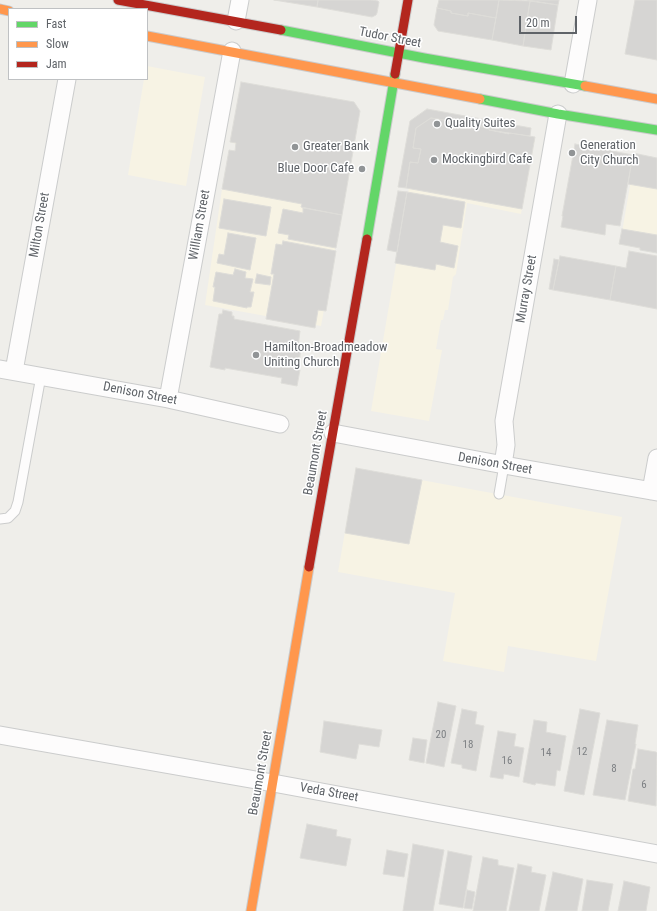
<!DOCTYPE html>
<html>
<head>
<meta charset="utf-8">
<style>
	body { margin:0 }
	#map { position:relative; width:657px; height:911px; overflow:hidden; background:#efeeea; font-family:"Roboto Condensed",sans-serif }
	canvas { display:block }
	.legend { position:absolute; left:8px; top:8px; width:140px; height:72px; box-sizing:border-box; background:#fff; border:1px solid #bfc1c3; margin:0; padding:5px 7px; list-style:none; font-size:12px; color:#5f6368 }
	.legend li { display:flex; align-items:center; gap:8px; height:20px }
	.legend b { width:20px; border:1px solid #bfc1c3 }
	.scale { position:absolute; left:519px; top:16px; width:58px; height:18px; box-sizing:border-box; border:2px solid #5f6368; border-top:0; padding-left:5px; font-size:12px; line-height:14px; white-space:nowrap; color:#5f6368; -webkit-text-stroke:3px #fff; paint-order:stroke }
</style>
</head>
<body>
<div id="map">
<canvas width="657" height="911"></canvas>
<ul class="legend">
<li><b style="height:5px;background:#63d668"></b>Fast</li>
<li><b style="height:5px;background:#ff974d"></b>Slow</li>
<li><b style="height:5px;background:#b3261e"></b>Jam</li>
</ul>
<div class="scale">20 m</div>
</div>
<script>
const ctx = document.querySelector('canvas').getContext('2d');
ctx.lineJoin = 'round';
function fill(path, color) { ctx.fillStyle = color; ctx.fill(path, 'evenodd'); }
const shape = rows => new Path2D(rows.map(r => 'M' + r).join(''));
function trace(path, color, width, dash) { ctx.strokeStyle = color; ctx.lineWidth = width; ctx.lineCap = dash ? 'butt' : 'round'; ctx.setLineDash(dash || []); ctx.stroke(path); }
function label(font, color, halo, rows, align = 'center') {
  ctx.font = font + ' "Roboto Condensed",sans-serif'; ctx.lineWidth = 3; ctx.setLineDash([]); ctx.textBaseline = 'middle'; ctx.strokeStyle = halo; ctx.fillStyle = color; for (const [text, x, y, turn = 0] of rows) {
    ctx.save(); ctx.translate(x, y); ctx.rotate((+turn || 0) * Math.PI / 180); ctx.textAlign = isNaN(turn) ? turn : align; if (halo) ctx.strokeText(text, 0, 0); ctx.fillText(text, 0, 0); ctx.restore();
  }
}
fill(shape([
	[147,66,205,77,186,186,128,175,144,79,147,79],
	[241,82,354,102,360,111,321,326,205,305,222,189,229,150,235,151,236,144,230,142],
	[421,118,535,139,521,214,467,203,456,274,453,277,448,310,445,310,443,320,441,320,436,349,442,350,429,421,371,411],
	[635,157,657,161,657,238,622,232],
	[356,468,622,517,596,661,508,646,504,672,443,661,455,593,338,572]
]), '#f7f3e4');
const building = shape([
	[274,0,318,0,317,7,274,0],
	[318,0,371,0,378,1,379,2,377,13,376,15,372,17,317,7,318,0],
	[439,0,499,0,496,18,468,13,468,16,451,13,451,11,437,8,439,0],
	[499,0,530,1,523,46,492,40,499,0],
	[527,0,559,0,558,5,527,0],
	[635,0,657,0,657,60,625,54,635,0],
	[530,1,558,5,551,50,523,46,530,1],
	[437,8,451,11,451,13,468,16,468,13,496,18,492,40,438,31,434,25,437,8],
	[241,82,354,102,360,111,342,215,301,207,302,204,222,189,229,150,235,151,236,143,230,142,241,82],
	[427,109,531,128,530,136,489,130,489,128,471,125,471,127,451,123,451,121,431,118,416,128,413,148,421,149,418,163,410,162,406,188,398,187,410,121,427,109],
	[431,118,451,121,451,123,471,127,471,125,489,128,489,130,509,134,510,133,535,137,522,209,406,188,410,162,418,163,421,149,413,148,416,128,431,118],
	[575,144,633,155,620,226,606,224,605,235,561,227,563,216,562,216,575,144],
	[633,153,657,158,657,189,628,184,633,153],
	[398,191,407,192,397,252,387,250,398,191],
	[407,192,465,202,461,228,443,225,440,242,458,246,454,268,436,264,435,270,395,263,407,192],
	[224,199,271,207,266,236,219,228,224,199],
	[303,208,342,215,336,248,288,239,289,235,278,233,283,209,303,213,303,208],
	[622,229,657,235,657,253,640,250,640,248,619,244,622,229],
	[228,233,256,238,250,270,217,263,219,254,224,255,228,233],
	[283,241,336,251,326,311,318,310,315,328,266,319,274,274,271,274,276,244,282,245,283,241],
	[629,251,657,256,657,309,610,300,616,266,626,268,629,251],
	[560,256,616,266,610,300,553,290,560,256],
	[554,259,559,260,553,290,549,289,554,259],
	[235,269,246,272,245,278,253,279,250,292,254,292,251,307,247,307,247,308,213,301,215,287,213,287,216,272,233,275,235,269],
	[257,274,271,277,270,285,255,283,257,274],
	[223,310,232,312,232,316,234,316,234,319,300,331,298,347,301,348,299,363,295,362,294,369,300,370,297,386,281,383,282,378,225,368,225,370,210,367,219,314,222,314,223,310],
	[356,468,422,480,409,544,345,533,356,468],
	[438,702,456,706,444,767,426,763,438,702],
	[462,709,477,712,475,724,484,726,476,771,462,768,462,765,451,763,462,709],
	[580,709,600,713,584,795,564,791,580,709],
	[534,720,547,722,546,732,566,736,560,771,557,770,555,786,536,783,535,785,523,782,534,720],
	[607,720,638,725,635,744,636,744,625,800,593,795,607,720],
	[324,721,382,730,379,747,359,744,356,759,320,752,324,721],
	[498,731,516,734,514,746,524,748,519,777,504,774,503,779,490,777,498,731],
	[413,738,427,740,424,763,409,760,413,738],
	[638,749,656,752,657,753,656,806,628,801,633,769,635,769,638,749],
	[307,824,337,830,336,836,351,839,346,866,300,858,307,824],
	[413,844,444,850,433,911,403,911,413,844],
	[387,850,408,854,404,877,383,874,387,850],
	[448,851,472,856,463,908,439,904,448,851],
	[483,857,498,860,498,865,514,868,506,911,473,911,483,857],
	[518,864,532,867,531,872,546,875,539,911,509,911,518,864],
	[553,872,583,879,577,911,545,911,553,872],
	[587,880,613,884,608,911,582,911,587,880],
	[624,881,650,887,646,911,618,911,624,881],
	[467,890,475,892,472,909,464,908,467,890]
]);
fill(building, '#d6d5d3');
trace(building, '#deddd9', 1);
const lane = shape([
	[499,494,504,465],
	[0,519,8,518,15,511,18,502,41,376]
]);
const street = shape([
	[236,21,240,0],
	[573,84,588,0],
	[0,369,168,399,280,424],
	[14,371,67,79],
	[168,399,232,51],
	[333,433,504,465,657,492],
	[503,465,506,445,504,421,558,114],
	[651,491,657,458],
	[0,735,273,783,657,854]
]);
const fast = shape([
	[281,30,424,58,585,86],
	[480,99,558,114,657,130],
	[367,239,395,74]
]);
const slow = shape([
	[0,9,9,11],
	[147,36,480,99],
	[585,86,657,99],
	[251,911,309,567]
]);
const jam = shape([
	[118,0,281,30],
	[395,74,408,0],
	[309,567,367,239]
]);
trace(lane, '#cbcccc', 11);
trace(street, '#cbcccc', 19);
trace(fast, '#cacacb', 11);
trace(slow, '#cacacb', 11);
trace(jam, '#cacacb', 11);
trace(lane, '#fdfcfc', 9);
trace(street, '#fdfcfc', 17);
trace(fast, '#63d668', 9);
trace(slow, '#ff974d', 9);
trace(jam, '#b3261e', 9);
for (const [x, y, r, color] of [
	[437,124,4,"#919496"],
	[295,147,4,"#919496"],
	[572,153,4,"#919496"],
	[434,160,4,"#919496"],
	[362,169,4,"#919496"],
	[256,355,4,"#919496"]
]) { const dot = new Path2D(); dot.arc(x, y, r, 0, 2 * Math.PI); ctx.fillStyle = color; ctx.fill(dot); trace(dot, '#fff', 1.5); }
label('11px', '#7e8184', null, [
	["20",441,735],
	["18",468,745],
	["12",582,752],
	["14",546,753],
	["16",507,761],
	["8",614,769],
	["6",644,785]
]);
label('13px', '#5f6368', '#fff', [
	["Tudor Street",390,38,11],
	["Milton Street",40,225,-80],
	["William Street",200,225,-80],
	["Murray Street",527,289,-80],
	["Denison Street",140,394,11],
	["Beaumont Street",316,453,-80],
	["Denison Street",495,464,10],
	["Beaumont Street",261,773,-80],
	["Veda Street",329,793,10]
]);
label('13px', '#5f6368', '#fff', [
	["Quality Suites",445,124],
	["Generation",580,146],
	["City Church",580,161],
	["Greater Bank",303,147],
	["Mockingbird Cafe",442,160],
	["Blue Door Cafe",354,169,"right"],
	["Hamilton-Broadmeadow",264,348],
	["Uniting Church",264,363]
], 'left');
</script>
</body>
</html>
